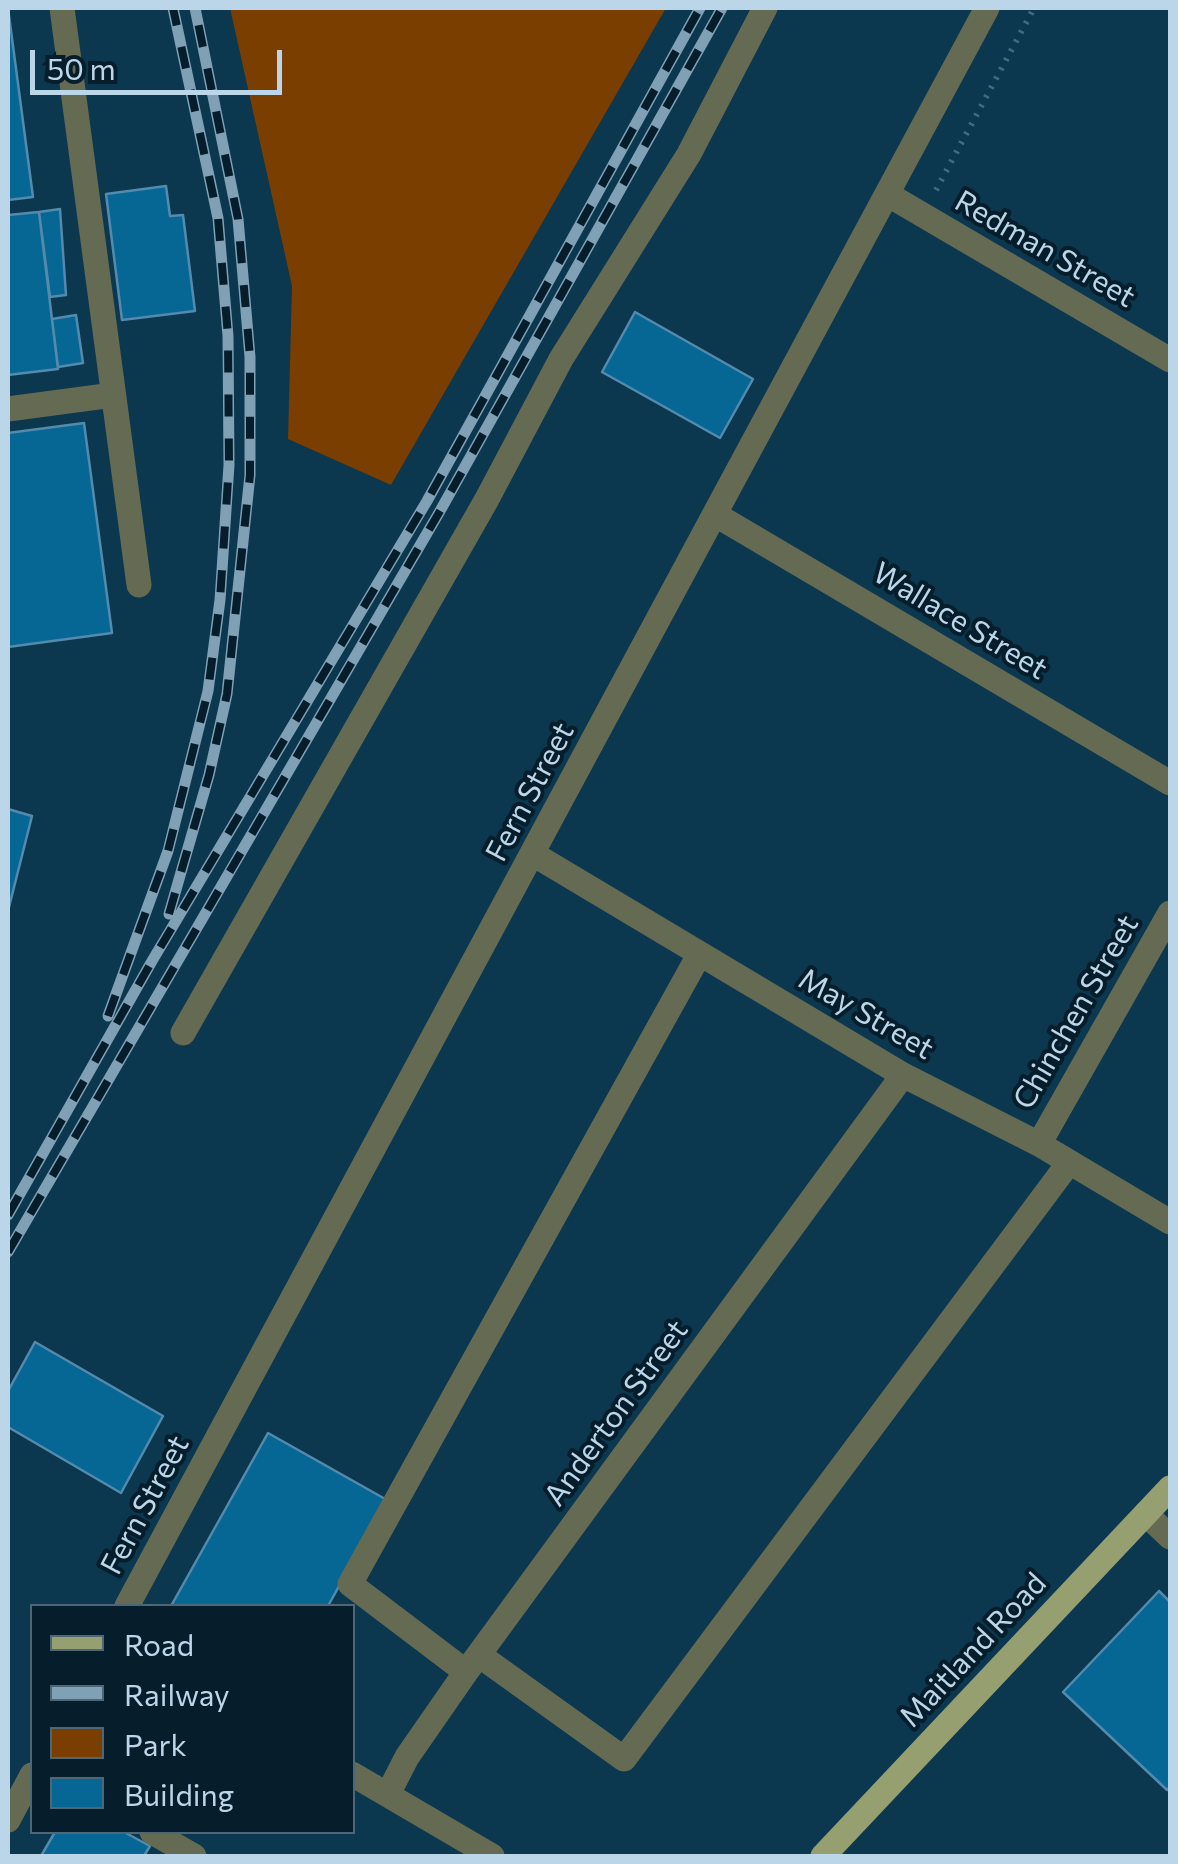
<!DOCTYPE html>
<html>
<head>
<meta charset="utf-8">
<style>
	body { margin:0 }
	#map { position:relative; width:1178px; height:1864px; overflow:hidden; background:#0b374f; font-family:Commissioner,sans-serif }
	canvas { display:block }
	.frame { position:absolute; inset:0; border:10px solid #bbd6e9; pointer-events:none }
	.legend { position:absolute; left:30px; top:1604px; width:325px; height:230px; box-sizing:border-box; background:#061d2b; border:2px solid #4e6777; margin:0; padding:12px 18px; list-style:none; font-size:30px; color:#bbd6e9 }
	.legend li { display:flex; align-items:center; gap:20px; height:50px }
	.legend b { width:50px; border:2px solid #4e6777 }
	.scale { position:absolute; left:30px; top:50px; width:252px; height:45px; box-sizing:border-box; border:5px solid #bbd6e9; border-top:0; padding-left:12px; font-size:30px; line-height:35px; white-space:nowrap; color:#bbd6e9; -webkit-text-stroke:8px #061d2b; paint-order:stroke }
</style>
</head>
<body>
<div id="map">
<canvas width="1178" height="1864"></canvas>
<div class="frame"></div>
<ul class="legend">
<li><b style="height:12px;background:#969f70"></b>Road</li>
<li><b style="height:12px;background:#7fa0b5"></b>Railway</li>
<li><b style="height:28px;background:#7a3e00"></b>Park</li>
<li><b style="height:28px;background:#066794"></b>Building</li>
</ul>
<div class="scale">50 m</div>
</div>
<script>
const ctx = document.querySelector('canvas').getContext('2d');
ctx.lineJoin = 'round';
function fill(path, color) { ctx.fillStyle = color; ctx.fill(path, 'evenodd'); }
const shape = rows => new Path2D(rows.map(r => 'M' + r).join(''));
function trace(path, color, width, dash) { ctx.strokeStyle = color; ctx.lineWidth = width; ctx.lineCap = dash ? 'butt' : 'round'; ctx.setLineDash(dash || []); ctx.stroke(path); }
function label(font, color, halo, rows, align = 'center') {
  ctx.font = font + ' Commissioner,sans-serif'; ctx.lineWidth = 8; ctx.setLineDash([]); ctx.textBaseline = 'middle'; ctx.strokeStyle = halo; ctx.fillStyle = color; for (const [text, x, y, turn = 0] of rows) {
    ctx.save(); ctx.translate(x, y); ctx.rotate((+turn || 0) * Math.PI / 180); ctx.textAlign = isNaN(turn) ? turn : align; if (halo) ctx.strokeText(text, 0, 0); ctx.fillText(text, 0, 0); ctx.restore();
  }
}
fill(shape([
	[230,8,666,8,391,485,288,439,292,286]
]), '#7a3e00');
const building = shape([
	[8,8,33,197,8,200,8,8],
	[166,186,170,216,183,215,195,311,122,320,106,194,166,186],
	[60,209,66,295,50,297,39,212,60,209],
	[39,212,58,369,8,375,8,215,39,212],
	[635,312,753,379,720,438,602,372,635,312],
	[76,315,83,363,58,367,52,319,76,315],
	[84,423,112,633,8,647,8,433,84,423],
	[8,809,32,816,8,911,8,809],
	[35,1342,163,1416,121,1493,8,1427,8,1391,35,1342],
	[268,1433,387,1500,328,1606,171,1606,268,1433],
	[1159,1591,1170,1602,1170,1787,1167,1790,1063,1692,1159,1591],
	[55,1832,124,1832,150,1846,144,1856,41,1856,55,1832]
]);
fill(building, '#066794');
trace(building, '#538aad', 2.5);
trace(shape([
	[936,190,1034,8]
]), '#446a81', 6, [2.5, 8]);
trace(shape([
	[62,8,139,585],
	[887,194,1170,360],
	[8,409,113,395],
	[716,515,1170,783],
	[533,854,903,1075,1039,1144,1170,1222],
	[183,1033,487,499,561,359,689,154,765,8],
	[1039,1144,1170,913],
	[1146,1514,1170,1537],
	[127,1606,987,8],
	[479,1655,624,1759,1068,1164],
	[466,1672,350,1584,699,955],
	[352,1774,492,1856],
	[388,1794,407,1757,466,1672,903,1075],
	[8,1820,32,1775],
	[152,1832,194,1856]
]), '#656a53', 25);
trace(shape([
	[823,1856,1170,1488]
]), '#969f70', 25);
const rail = shape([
	[169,914,209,775,227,694,250,475,250,357,238,219,195,8],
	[108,1016,168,851,208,691,220,600,229,465,228,336,218,218,173,8],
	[8,1215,152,961,427,501,700,8],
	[8,1252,440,511,722,8]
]);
trace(rail, '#7fa0b5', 11);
trace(rail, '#061d2b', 8, [22]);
label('30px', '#bbd6e9', '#061d2b', [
	["Redman Street",1045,249,30],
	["Wallace Street",960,621,31],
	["Fern Street",530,792,-62],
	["Chinchen Street",1076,1012,-60],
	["May Street",866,1014,30],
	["Anderton Street",616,1413,-54],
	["Fern Street",145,1505,-62],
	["Maitland Road",973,1650,-47]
]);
</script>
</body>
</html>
